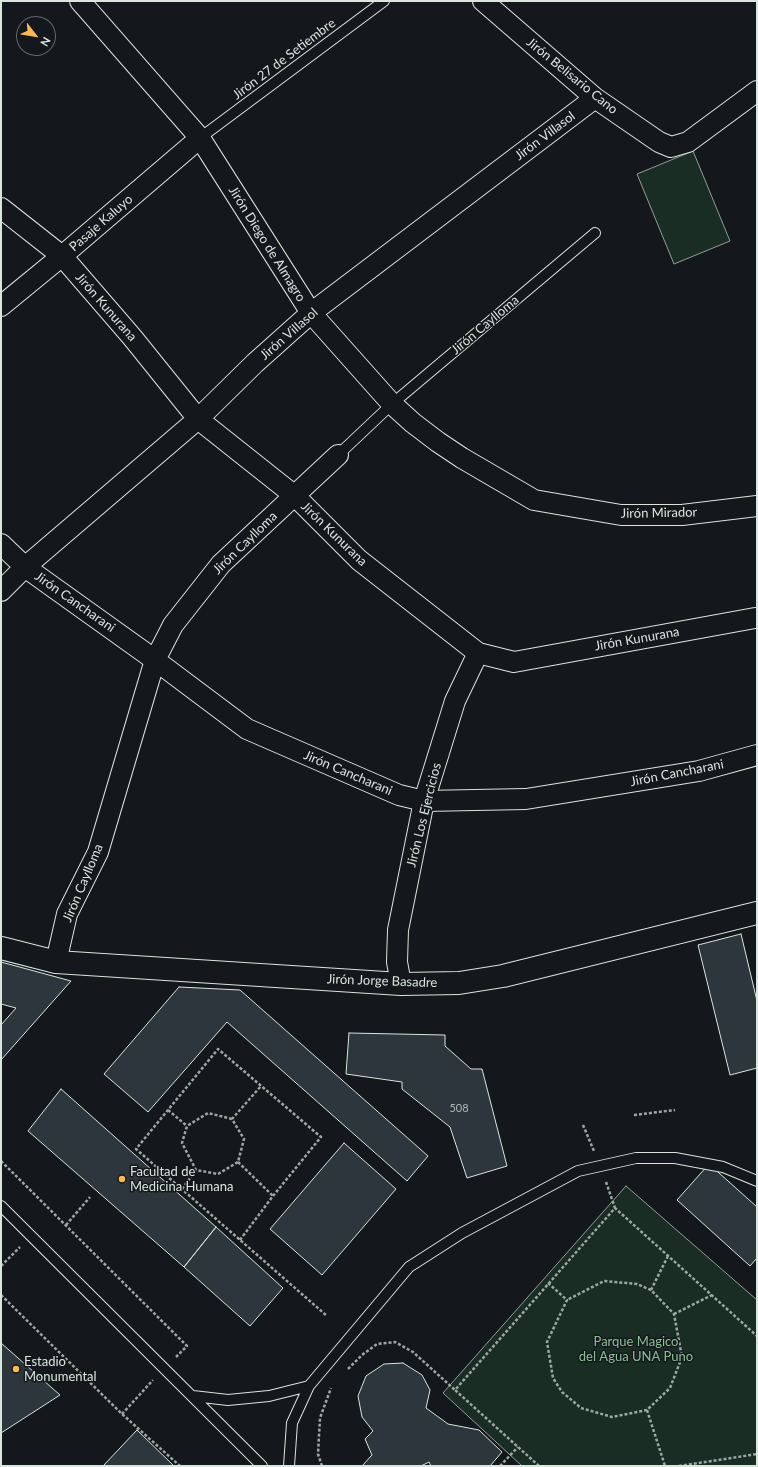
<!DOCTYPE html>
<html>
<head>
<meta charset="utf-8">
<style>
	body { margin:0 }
	#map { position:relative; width:758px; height:1467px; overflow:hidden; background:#14181c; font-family:Lato,sans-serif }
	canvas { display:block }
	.frame { position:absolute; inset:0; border:2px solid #d8e6dc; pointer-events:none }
	.north { position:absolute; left:16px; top:16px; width:40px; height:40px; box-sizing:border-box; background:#14181c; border:1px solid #626a69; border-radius:50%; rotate:121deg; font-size:11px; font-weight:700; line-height:16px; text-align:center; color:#d8e6dc }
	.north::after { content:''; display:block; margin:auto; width:14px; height:18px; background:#ffb74d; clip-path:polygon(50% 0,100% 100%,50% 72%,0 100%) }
</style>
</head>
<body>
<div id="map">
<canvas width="758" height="1467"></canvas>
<div class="frame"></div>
<div class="north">N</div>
</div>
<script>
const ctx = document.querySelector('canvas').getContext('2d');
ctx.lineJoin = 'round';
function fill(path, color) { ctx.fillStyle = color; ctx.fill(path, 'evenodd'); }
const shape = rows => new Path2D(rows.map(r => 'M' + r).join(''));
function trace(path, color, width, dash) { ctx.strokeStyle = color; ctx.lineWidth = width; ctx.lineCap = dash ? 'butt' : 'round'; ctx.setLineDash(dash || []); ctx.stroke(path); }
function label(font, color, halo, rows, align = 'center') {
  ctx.font = font + ' Lato,sans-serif'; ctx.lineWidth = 3; ctx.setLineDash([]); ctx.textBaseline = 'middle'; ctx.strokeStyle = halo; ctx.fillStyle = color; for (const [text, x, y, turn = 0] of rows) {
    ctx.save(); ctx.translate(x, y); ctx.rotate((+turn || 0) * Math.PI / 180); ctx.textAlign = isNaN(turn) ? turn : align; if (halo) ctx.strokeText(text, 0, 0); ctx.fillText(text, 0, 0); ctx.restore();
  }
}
const green = shape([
	[693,151,730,241,674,264,637,174,693,151],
	[626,1186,757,1300,757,1466,522,1466,443,1393,626,1186]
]);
fill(green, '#1a2d24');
trace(green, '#939e99', 1);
const building = shape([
	[741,934,757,1001,757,1068,730,1075,698,945,741,934],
	[1,962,71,981,1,1060,1,1025,16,1008,1,1004,1,962],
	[179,987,240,990,428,1156,407,1181,227,1022,148,1112,104,1074,179,987],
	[349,1033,445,1035,445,1046,471,1069,482,1069,507,1166,467,1178,450,1127,402,1089,402,1082,346,1074,349,1033],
	[61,1089,216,1227,184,1267,28,1131,61,1089],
	[344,1143,396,1189,322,1275,270,1229,344,1143],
	[709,1164,757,1207,757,1258,750,1266,677,1200,709,1164],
	[216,1227,283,1288,250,1326,184,1267,216,1227],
	[1,1343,60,1395,1,1433,1,1343],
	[403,1363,422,1375,430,1390,426,1408,448,1424,479,1430,502,1452,490,1466,431,1466,429,1462,421,1466,362,1466,372,1455,365,1439,373,1431,362,1417,358,1396,366,1376,384,1364,403,1363],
	[137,1430,174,1466,103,1466,137,1430]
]);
fill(building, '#2c363c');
trace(building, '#d8e6dc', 1);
const service = shape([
	[200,138,384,1],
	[338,455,392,404,595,233],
	[1,1206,262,1466],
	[193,1396,228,1400,269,1396,309,1386],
	[289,1466,292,1423,309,1386,409,1267,462,1233,578,1171,636,1158,675,1158,723,1167,757,1181]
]);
const minor = shape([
	[80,1,200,138,311,313,392,404,413,423,438,442,462,458,534,500,621,515,682,515,757,506],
	[483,1,595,98,659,142,671,147,688,142,757,91],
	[1,208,62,256,132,337,198,419,295,496,359,560,478,653,514,662,755,618],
	[1,306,62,256,200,138],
	[1,544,25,567,155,660,247,729,399,795,424,801,526,799,699,771,757,755],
	[1,591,25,567,198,419,255,363,311,313,595,98],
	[56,962,67,914,98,852,155,660,173,625,221,564,338,455],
	[401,984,397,962,398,930,424,801,455,701,478,653]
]);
const tertiary = shape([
	[1,948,56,962,401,984,459,983,503,976,757,913]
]);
trace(service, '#d8e6dc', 12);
trace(minor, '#d8e6dc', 22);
trace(tertiary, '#d8e6dc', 24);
trace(shape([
	[168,1110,187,1126],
	[634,1115,675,1110],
	[232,1119,208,1113,187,1126,182,1143,196,1170,218,1174,238,1162,244,1139,232,1119,261,1086],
	[583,1125,594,1151],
	[1,1161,187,1346,176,1357],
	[238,1162,273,1196],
	[606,1182,615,1208],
	[182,1189,196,1170],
	[66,1225,90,1197],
	[240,1240,273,1196,321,1137,218,1049,136,1149,327,1316],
	[1,1266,20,1247],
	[548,1283,567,1300,547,1342,553,1378,562,1392,581,1408,612,1417,647,1410,670,1388,682,1357,674,1314,651,1290,637,1284,604,1281,567,1300],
	[651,1290,668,1256],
	[1,1295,122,1414,180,1466],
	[674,1314,712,1295],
	[348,1369,362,1355,377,1344,395,1342,413,1352,455,1390],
	[647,1410,665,1466],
	[122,1414,153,1380],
	[322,1466,318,1454,320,1418,331,1388],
	[500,1466,518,1447],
	[539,1466,455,1390,615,1208,757,1336],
	[679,1466,757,1454]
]), '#9da8a2', 2.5, [3, 2]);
trace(service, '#14181c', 10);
trace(minor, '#14181c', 20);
trace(tertiary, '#14181c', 22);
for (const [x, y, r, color] of [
	[122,1179,4,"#ffb74d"],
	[16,1369,4,"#ffb74d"]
]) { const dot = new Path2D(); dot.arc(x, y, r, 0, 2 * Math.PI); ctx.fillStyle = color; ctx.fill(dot); trace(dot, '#14181c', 1.5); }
label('11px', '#adbab4', null, [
	["508",459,1108]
]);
label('13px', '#d8e6dc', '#14181c', [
	["Jirón 27 de Setiembre",284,59,-37],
	["Jirón Belisario Cano",572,76,39],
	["Jirón Villasol",545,136,-37],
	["Pasaje Kaluyo",101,223,-41],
	["Jirón Diego de Almagro",267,244,58],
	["Jirón Kunurana",106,307,49],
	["Jirón Caylloma",485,325,-40],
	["Jirón Villasol",289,334,-41],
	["Jirón Mirador",659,513,-1],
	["Jirón Kunurana",334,534,44],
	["Jirón Caylloma",245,543,-44],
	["Jirón Cancharani",75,602,35],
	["Jirón Kunurana",637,639,-10],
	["Jirón Cancharani",348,773,23],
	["Jirón Cancharani",677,773,-11],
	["Jirón Los Ejercicios",424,815,-76],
	["Jirón Caylloma",83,883,-67],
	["Jirón Jorge Basadre",382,981,2]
]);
label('13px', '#d8e6dc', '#14181c', [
	["Facultad de",130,1172],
	["Medicina Humana",130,1187],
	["Estadio",24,1362],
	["Monumental",24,1377]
], 'left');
label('13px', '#8ac095', '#14181c', [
	["Parque Magico",636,1342],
	["del Agua UNA Puno",636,1357]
]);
</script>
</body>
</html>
